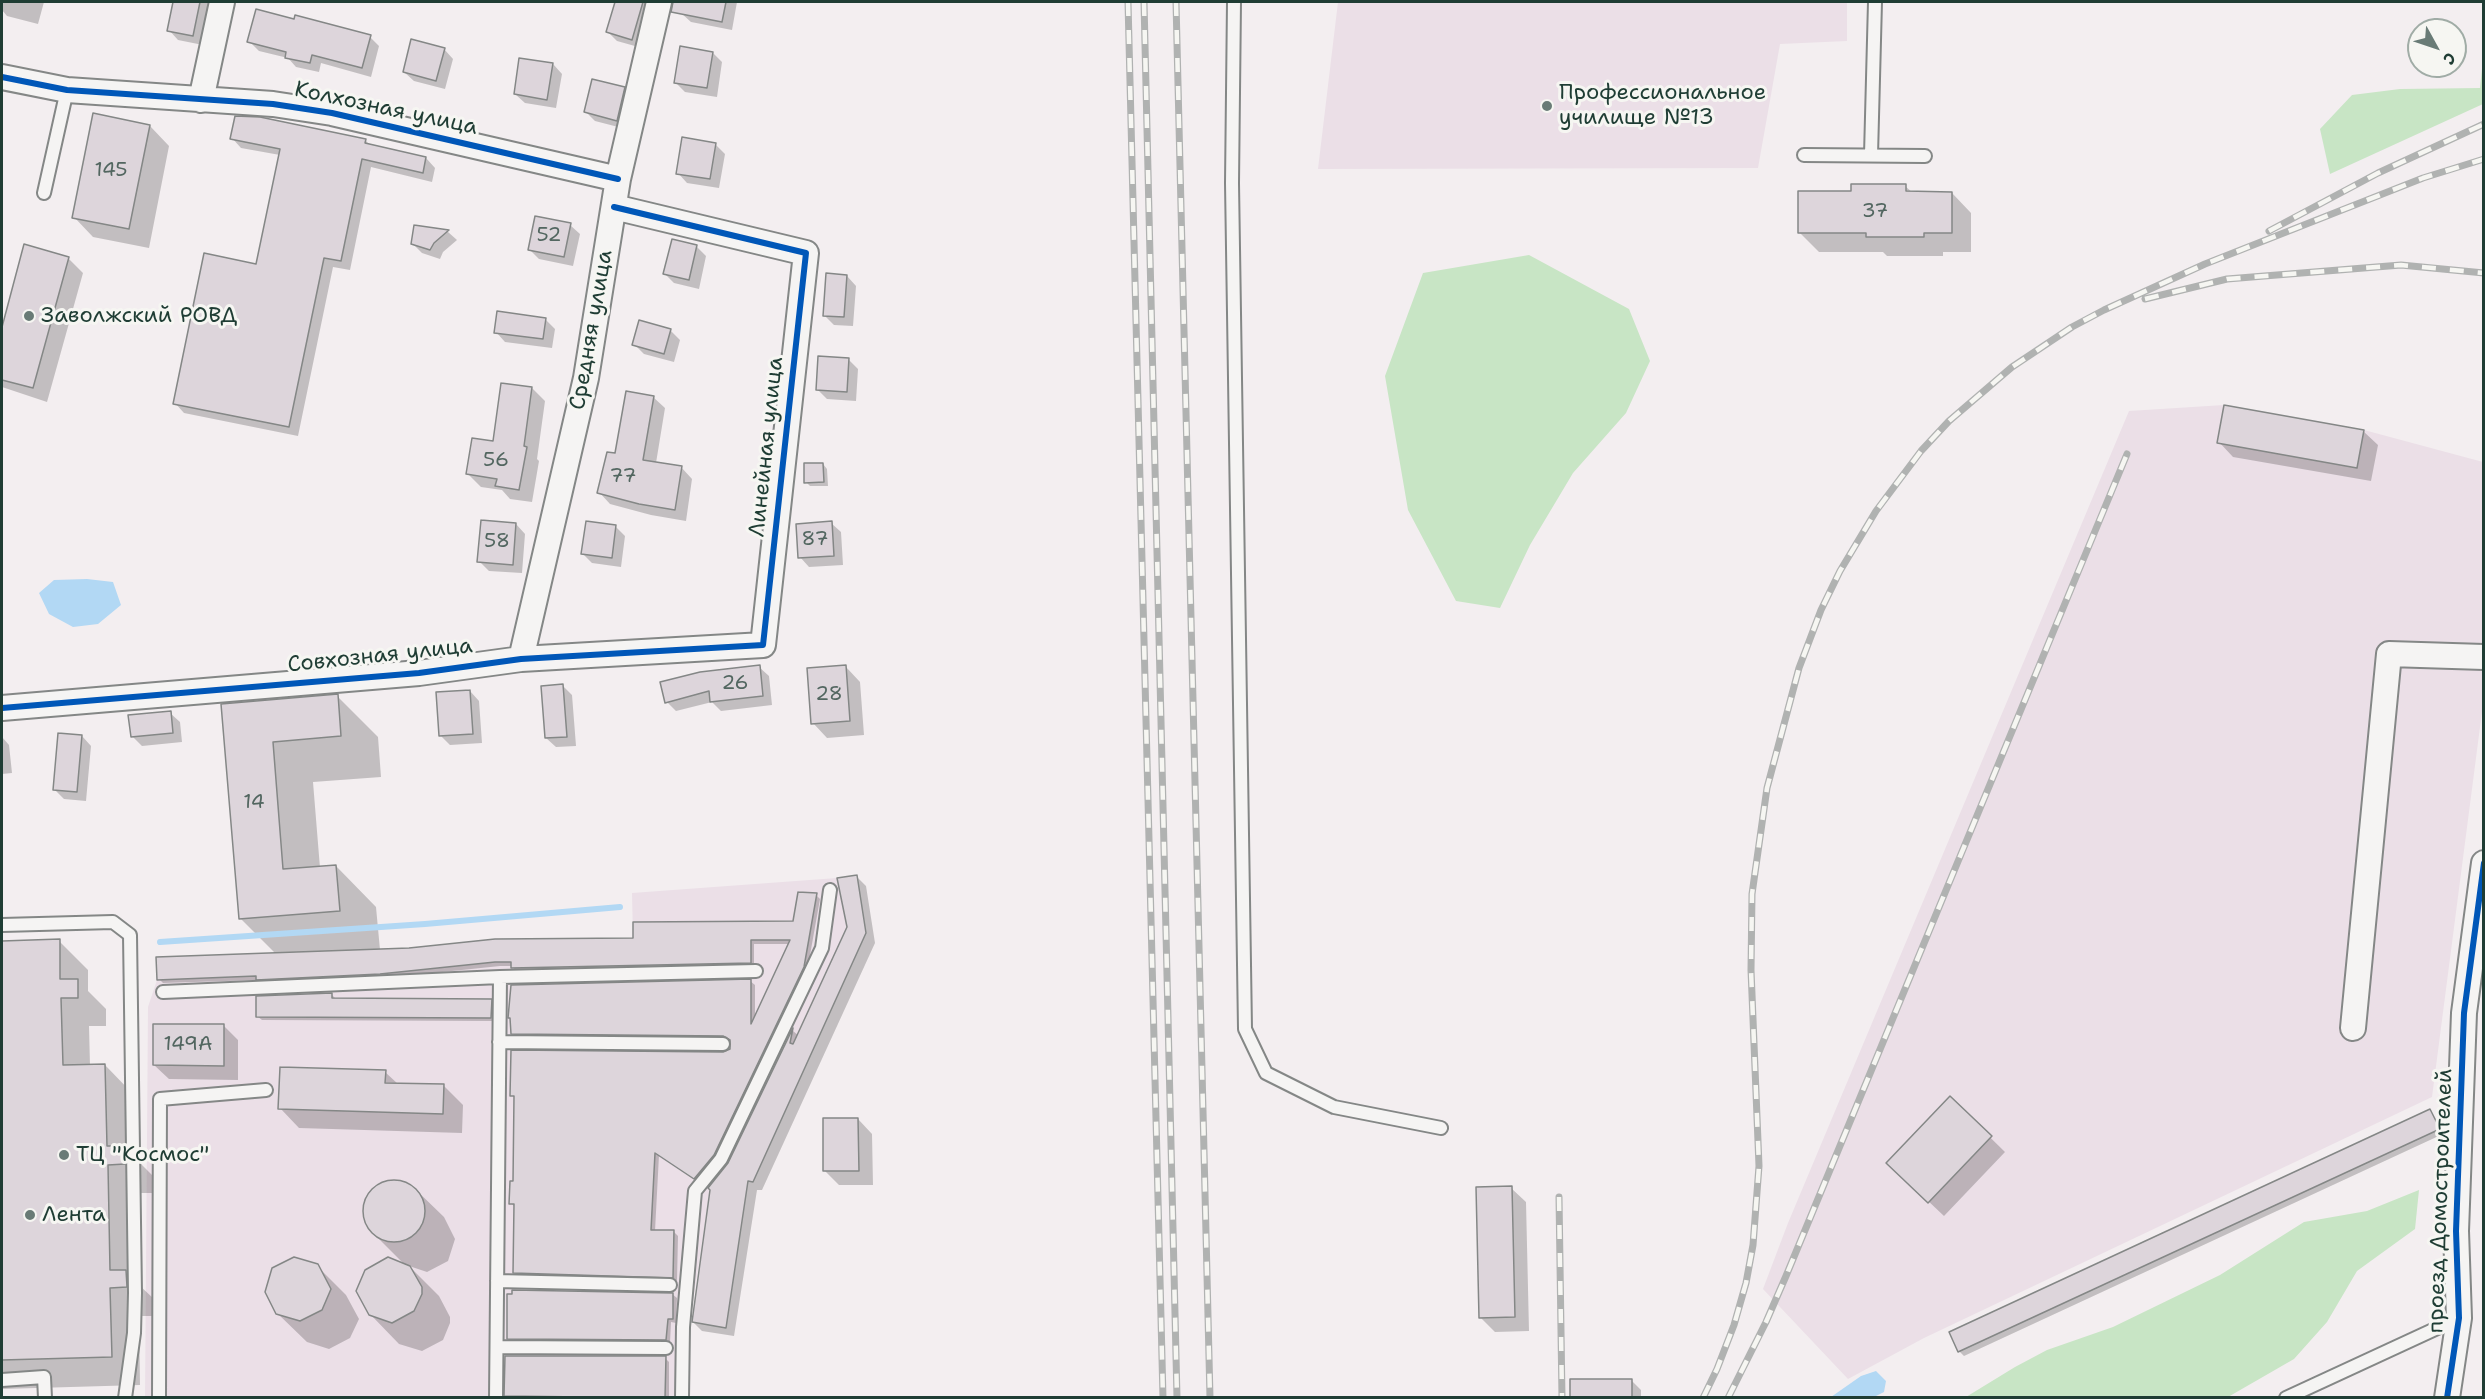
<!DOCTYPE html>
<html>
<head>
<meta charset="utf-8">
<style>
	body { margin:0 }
	#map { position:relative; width:2485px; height:1399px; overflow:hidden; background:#f3eef0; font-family:"Shantell Sans",sans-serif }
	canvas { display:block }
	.frame { position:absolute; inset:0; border:3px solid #1f3d34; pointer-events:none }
	.north { position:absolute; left:2407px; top:18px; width:60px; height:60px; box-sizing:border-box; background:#f6f6f2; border:2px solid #a0aca6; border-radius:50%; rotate:130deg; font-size:16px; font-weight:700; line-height:24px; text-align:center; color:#1f3d34 }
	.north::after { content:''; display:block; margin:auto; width:21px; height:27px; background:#697b76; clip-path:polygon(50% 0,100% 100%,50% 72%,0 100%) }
</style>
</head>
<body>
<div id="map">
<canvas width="2485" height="1399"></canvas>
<div class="frame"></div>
<div class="north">С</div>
</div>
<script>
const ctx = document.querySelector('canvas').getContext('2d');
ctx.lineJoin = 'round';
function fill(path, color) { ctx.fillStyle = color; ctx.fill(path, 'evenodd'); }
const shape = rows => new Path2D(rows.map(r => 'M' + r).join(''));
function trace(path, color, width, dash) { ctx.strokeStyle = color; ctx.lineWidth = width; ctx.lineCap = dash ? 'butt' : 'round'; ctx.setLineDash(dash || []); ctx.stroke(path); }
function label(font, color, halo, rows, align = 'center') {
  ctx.font = font + ' "Shantell Sans",sans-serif'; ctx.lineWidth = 6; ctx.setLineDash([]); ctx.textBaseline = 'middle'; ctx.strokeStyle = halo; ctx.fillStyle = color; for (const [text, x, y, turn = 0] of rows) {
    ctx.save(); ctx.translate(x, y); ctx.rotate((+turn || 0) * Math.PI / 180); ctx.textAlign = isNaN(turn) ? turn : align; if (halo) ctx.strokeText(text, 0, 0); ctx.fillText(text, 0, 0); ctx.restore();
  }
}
fill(shape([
	[1338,2,1847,2,1847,41,1780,44,1758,168,1318,169],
	[2224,405,2364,430,2483,462,2483,704,2432,1097,1924,1338,1848,1379,1763,1289,1788,1223,2129,411],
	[857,875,866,933,753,1182,712,1176,690,1322,690,1397,145,1398,148,1007,157,980,156,957,409,948,495,939,633,938,632,893,837,878]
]), '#ebdfe7');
fill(shape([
	[2483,59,2483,104,2330,174,2320,129,2352,95,2400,89,2480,88],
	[1529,255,1629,309,1650,361,1626,413,1573,473,1530,545,1500,608,1456,601,1408,510,1385,376,1423,273],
	[2419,1190,2415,1229,2357,1271,2327,1322,2294,1359,2228,1397,1966,1397,2015,1367,2047,1350,2113,1327,2220,1275,2304,1222,2367,1211]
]), '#c8e5c5');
fill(shape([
	[87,579,113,582,121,605,98,624,73,627,49,614,39,593,54,580],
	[1876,1371,1886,1381,1884,1392,1874,1397,1831,1397,1861,1376]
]), '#b2d8f4');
fill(shape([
	[2,2,44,2,38,24,7,16,2,10],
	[175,2,209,2,211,3,203,45,178,40,169,30],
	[617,2,655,2,642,48,617,41,608,32],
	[683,2,737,2,732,30,691,22,681,13],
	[370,37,379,46,371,77,321,63,319,72,296,67,288,58,259,51,249,41],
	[444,49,453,59,445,89,414,81,404,72],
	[713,53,722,62,717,97,685,92,675,82],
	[553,64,562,74,556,108,525,103,515,94],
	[624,89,633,98,626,129,595,121,586,112],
	[150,126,169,146,149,248,93,237,74,217],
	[232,138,365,140,371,146,426,158,435,168,432,182,371,167,350,270,333,267,298,436,184,413,175,403,257,266,280,155,241,148],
	[715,144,725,154,719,188,687,183,678,173],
	[1905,186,1913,193,1952,193,1971,213,1971,252,1943,252,1943,256,1887,256,1883,252,1819,252,1800,233,1852,193],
	[570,225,580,234,573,266,539,259,529,249],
	[416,226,448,232,457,240,443,252,440,259,422,253,413,244],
	[673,241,697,247,706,256,699,289,674,283,665,274],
	[25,246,68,258,83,273,47,402,2,387,2,332],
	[847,276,856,286,853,326,834,325,824,315],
	[545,319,555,329,552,348,505,342,496,332],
	[670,330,680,340,674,362,644,354,634,344],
	[848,359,858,369,856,401,827,399,818,390],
	[532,388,545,401,537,459,539,461,532,502,510,499,502,490,481,487,468,474,494,443],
	[653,397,665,408,656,463,681,467,692,479,686,521,651,515,610,504,599,492,616,455],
	[2363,431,2378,445,2371,481,2233,457,2219,442],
	[823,464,827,469,828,486,810,486,806,482],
	[831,523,841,532,843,565,809,567,800,557],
	[516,524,525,534,522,573,489,571,479,561],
	[615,526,625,536,621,567,592,563,583,554],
	[759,667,769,676,772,705,721,711,712,702,676,711,667,702],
	[846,667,860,682,864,735,827,738,813,723],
	[563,686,572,695,576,746,556,747,546,738],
	[470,691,479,701,482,743,450,745,440,735],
	[337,696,378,737,381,777,313,782,320,868,336,866,376,907,380,950,635,939,794,922,816,895,820,899,807,972,718,1159,699,1182,659,1155,655,1231,674,1232,678,1236,677,1281,519,1277,514,1272,516,1208,511,1203,514,1182,516,1100,512,1095,729,1052,733,1045,732,1041,517,1038,513,1033,750,981,755,985,755,1019,790,944,754,944,754,967,517,972,512,966,500,966,385,978,262,983,258,980,163,983,159,979,276,954,241,919,223,705],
	[170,713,180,722,182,742,142,746,132,736],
	[82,736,91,746,86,801,64,799,54,789],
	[2,737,9,745,12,773,2,774],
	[857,877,866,886,875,943,762,1190,757,1190,734,1336,702,1331,693,1322,730,1163,793,1031,799,1036,849,927],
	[59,941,88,970,88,991,106,1009,106,1026,89,1026,90,1066,105,1065,133,1094,135,1158,153,1176,153,1193,136,1193,138,1284,155,1300,155,1316,139,1316,140,1385,2,1389,2,942],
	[331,994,336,999,491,1000,495,1005,495,1021,262,1020,257,1016],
	[224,1026,238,1040,238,1080,169,1079,154,1065],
	[385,1072,398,1084,444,1086,463,1105,462,1133,299,1128,280,1108],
	[1950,1098,2005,1152,1944,1216,1888,1163],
	[2430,1111,2443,1134,1964,1356,1959,1351,1951,1332],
	[858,1119,872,1134,873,1185,839,1185,825,1171],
	[392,1181,414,1188,444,1217,455,1239,448,1261,427,1272,409,1266,439,1296,450,1317,450,1323,443,1340,422,1351,399,1344,370,1314,405,1265,375,1235,364,1214,371,1192],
	[1511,1188,1526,1202,1529,1331,1495,1332,1481,1318],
	[317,1266,346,1295,359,1319,350,1338,329,1349,307,1342,277,1313],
	[672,1294,677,1298,676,1323,671,1322,670,1343,512,1343,508,1338],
	[665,1358,669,1362,669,1398,508,1398,506,1396],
	[1631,1380,1641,1390,1641,1398,1572,1398]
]), '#0003');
trace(shape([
	[160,942,425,924,620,907]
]), '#b2d8f4', 6);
const building = shape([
	[173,2,200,2,193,36,167,31,173,2],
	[615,2,643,2,632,40,606,32,615,2],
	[673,2,726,2,722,22,671,12,673,2],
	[256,9,294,19,295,15,371,35,362,68,312,55,310,63,285,58,286,52,247,42,256,9],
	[411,39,445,48,436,81,403,72,411,39],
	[680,46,713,52,707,88,674,83,680,46],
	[519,58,553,63,547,100,514,94,519,58],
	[592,79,625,87,617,121,584,112,592,79],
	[93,113,150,125,129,229,72,218,93,113],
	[235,116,260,117,366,139,365,143,426,157,423,173,362,159,341,261,324,258,289,427,173,404,204,253,256,264,280,149,230,139,235,116],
	[682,137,716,143,710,179,676,174,682,137],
	[1851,184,1906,184,1906,191,1952,192,1952,233,1924,233,1924,237,1866,237,1866,233,1798,233,1798,191,1851,191,1851,184],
	[535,216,571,223,564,257,528,250,535,216],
	[414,225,449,230,434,243,430,250,411,244,414,225],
	[672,239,697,245,689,280,663,274,672,239],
	[24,244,69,257,33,388,2,380,2,327,24,244],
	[826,273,847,275,844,317,823,316,826,273],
	[497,311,546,318,543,339,494,333,497,311],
	[639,320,671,329,664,354,632,345,639,320],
	[818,356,849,358,847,392,816,390,818,356],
	[501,383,532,387,524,446,527,447,519,490,495,486,497,479,466,474,472,438,493,441,501,383],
	[626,391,654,396,643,460,682,466,675,510,639,504,597,493,607,452,615,453,626,391],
	[2224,405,2364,430,2357,468,2217,443,2224,405],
	[804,463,823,463,824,482,804,483,804,463],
	[481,520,516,523,513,565,477,562,481,520],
	[586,521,616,525,612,558,581,554,586,521],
	[832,521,834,556,798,558,796,524,832,521],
	[760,665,763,696,710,702,709,691,665,703,660,682,700,672,760,665],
	[846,665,850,721,811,724,807,668,846,665],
	[563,684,567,737,545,738,541,686,563,684],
	[470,690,473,734,439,736,436,692,470,690],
	[338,694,341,736,273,742,283,869,336,865,340,911,239,919,221,704,338,694],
	[171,711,173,733,131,737,128,715,171,711],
	[58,733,82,735,77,792,53,790,58,733],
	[857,875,866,933,753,1182,748,1181,726,1328,692,1322,710,1190,708,1188,728,1163,793,1028,790,1043,793,1044,847,927,837,878,857,875],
	[798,892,817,893,804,967,714,1155,694,1179,655,1153,651,1230,674,1230,673,1278,513,1273,514,1204,509,1204,510,1181,513,1181,514,1096,510,1096,511,1050,723,1052,730,1049,730,1040,723,1036,511,1034,510,1018,508,1018,511,985,751,979,751,1024,790,940,751,940,751,963,511,968,511,962,495,962,380,974,256,980,256,976,157,980,156,957,409,948,495,939,633,938,633,922,793,921,798,892],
	[60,939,60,979,78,979,78,998,61,998,63,1065,105,1064,107,1146,125,1146,125,1164,108,1165,110,1270,126,1270,127,1287,110,1288,112,1357,2,1360,2,941,60,939],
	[332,993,332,998,492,999,491,1018,256,1017,256,996,332,993],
	[153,1024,224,1024,224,1066,153,1065,153,1024],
	[280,1067,386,1070,385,1083,444,1084,443,1114,278,1109,280,1067],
	[1950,1096,1992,1136,1928,1203,1886,1163,1950,1096],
	[2430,1109,2440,1129,1958,1352,1949,1332,2430,1109],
	[823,1118,858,1118,859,1171,823,1171,823,1118],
	'363 1211a31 31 0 1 1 62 0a31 31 0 1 1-62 0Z',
	[1512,1186,1515,1317,1479,1318,1476,1187,1512,1186],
	[294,1257,318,1264,331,1289,322,1310,300,1321,276,1314,265,1292,272,1268,294,1257],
	[388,1257,410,1266,422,1287,422,1294,414,1311,392,1323,369,1315,356,1291,365,1270,388,1257],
	[512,1290,673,1293,673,1319,668,1319,666,1340,507,1339,507,1294,512,1294,512,1290],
	[505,1356,666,1356,665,1398,504,1396,505,1356],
	[1570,1379,1632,1379,1632,1398,1570,1398,1570,1379]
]);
fill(building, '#ddd5db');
trace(building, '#848786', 1.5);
const lane = shape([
	[1234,2,1232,183,1245,1029,1266,1073,1334,1107,1441,1128],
	[1804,155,1925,156],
	[1871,155,1875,2],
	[44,193,67,90],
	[2,925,113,922,130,935,135,1293,134,1333,125,1398],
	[500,977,756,971],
	[163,992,500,977,496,1398],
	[499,1042,723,1044],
	[497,1281,670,1285],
	[497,1347,666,1348],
	[2,1380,44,1377,45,1398],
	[159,1398,160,1099,266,1090],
	[682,1398,683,1327,695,1191,721,1159,822,948,830,890],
	[2286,1398,2459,1318]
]);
const street = shape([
	[2,77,67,90,273,104,332,113,618,179],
	[201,100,222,2],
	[521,659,586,378,618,179,659,2],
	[2,708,419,673,521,659,763,645,806,253,614,207],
	[2353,1028,2389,654,2484,657],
	[2447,1398,2459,1318,2456,1231,2464,1013,2484,863]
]);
trace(lane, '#848786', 16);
trace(street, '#848786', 28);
trace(lane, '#f5f4f3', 12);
trace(street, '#f5f4f3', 24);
const rail = shape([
	[1128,2,1163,1398],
	[1144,2,1177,1398],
	[1176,2,1210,1398],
	[2269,231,2378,173,2484,124],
	[2145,299,2227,279,2401,265,2484,273],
	[1559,1197,1562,1398],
	[1703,1398,1717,1369,1734,1325,1746,1283,1753,1245,1759,1166,1751,970,1752,894,1767,788,1799,668,1821,610,1840,571,1876,511,1921,451,1949,421,2012,367,2072,327,2104,310,2205,264,2423,178,2484,159],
	[1728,1398,1766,1322,1786,1276,2127,454]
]);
trace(rail, '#b0b2b1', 7);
trace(rail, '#f6f6f2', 4.5, [14]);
trace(shape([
	[2,77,67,90,273,104,332,113,618,179],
	[2,708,419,673,521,659,763,645,806,253,614,207],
	[2447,1398,2459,1318,2456,1231,2464,1013,2484,863]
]), '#0057b8', 6);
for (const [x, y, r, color] of [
	[1547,106,6,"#697b76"],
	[29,316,6,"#697b76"],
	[64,1155,6,"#697b76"],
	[30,1215,6,"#697b76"]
]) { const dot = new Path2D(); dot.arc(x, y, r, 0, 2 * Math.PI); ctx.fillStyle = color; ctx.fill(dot); trace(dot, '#f6f6f2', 2); }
label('20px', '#526660', null, [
	["145",111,171],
	["37",1875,212],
	["52",549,236],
	["56",496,461],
	["77",623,477],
	["87",815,540],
	["58",497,542],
	["26",735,684],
	["28",829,695],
	["14",254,803],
	["149А",188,1045]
]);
label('22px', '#1f3d34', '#f6f6f2', [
	["Профессиональное",1559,93],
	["училище №13",1559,118],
	["Заволжский РОВД",41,316],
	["ТЦ \"Космос\"",76,1155],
	["Лента",42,1215]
], 'left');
label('22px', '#1f3d34', '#f6f6f2', [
	["Колхозная улица",386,109,12],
	["Средняя улица",592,330,-80],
	["Линейная улица",767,447,-84],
	["Совхозная улица",380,656,-6],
	["проезд Домостроителей",2441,1201,-88]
]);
</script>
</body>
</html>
